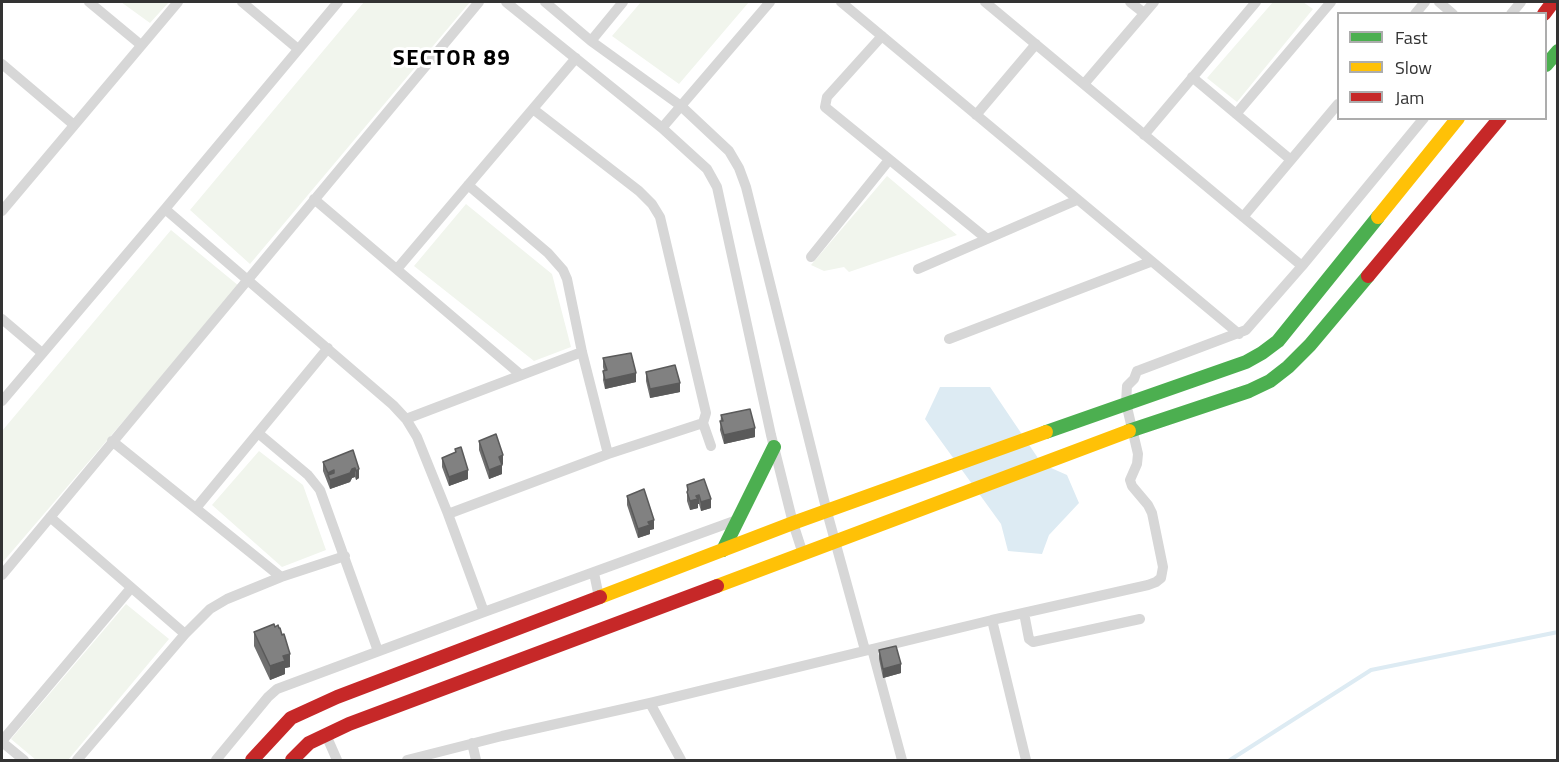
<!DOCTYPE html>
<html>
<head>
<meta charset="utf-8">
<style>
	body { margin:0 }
	#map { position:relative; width:1559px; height:762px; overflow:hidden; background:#fff; font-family:"Titillium Web",sans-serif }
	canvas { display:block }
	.frame { position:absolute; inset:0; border:3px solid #333; pointer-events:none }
	.legend { position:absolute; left:1337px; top:12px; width:210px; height:108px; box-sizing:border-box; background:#fff; border:2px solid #adadad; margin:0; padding:8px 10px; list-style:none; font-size:18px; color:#333 }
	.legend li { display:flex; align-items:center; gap:12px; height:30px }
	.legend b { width:30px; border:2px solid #adadad }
</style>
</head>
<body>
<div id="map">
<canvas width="1559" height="762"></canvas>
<div class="frame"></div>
<ul class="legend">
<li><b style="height:8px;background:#4caf50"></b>Fast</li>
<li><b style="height:8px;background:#ffc107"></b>Slow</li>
<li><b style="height:8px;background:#c62828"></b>Jam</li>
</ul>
</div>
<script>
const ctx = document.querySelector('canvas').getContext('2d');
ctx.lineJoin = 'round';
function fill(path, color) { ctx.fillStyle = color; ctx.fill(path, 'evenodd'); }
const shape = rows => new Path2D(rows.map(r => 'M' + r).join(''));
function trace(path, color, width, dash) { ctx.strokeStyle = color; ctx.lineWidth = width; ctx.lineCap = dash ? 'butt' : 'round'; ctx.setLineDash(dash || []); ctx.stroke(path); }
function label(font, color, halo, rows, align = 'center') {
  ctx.font = font + ' "Titillium Web",sans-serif'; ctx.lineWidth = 6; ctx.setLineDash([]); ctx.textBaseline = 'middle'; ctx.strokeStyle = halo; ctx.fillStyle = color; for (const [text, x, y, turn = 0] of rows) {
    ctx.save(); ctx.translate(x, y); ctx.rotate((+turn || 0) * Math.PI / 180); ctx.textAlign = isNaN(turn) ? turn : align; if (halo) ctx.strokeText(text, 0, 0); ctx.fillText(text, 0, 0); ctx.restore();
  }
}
fill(shape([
	[121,2,169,2,150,23],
	[364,2,470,2,250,264,190,210],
	[641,2,749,2,679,84,612,36],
	[1273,2,1303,2,1313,9,1237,102,1207,78],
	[887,176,957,235,849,272,844,267,824,271,811,265],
	[466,204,552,274,571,347,534,361,414,266],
	[171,230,239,286,2,563,2,431],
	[259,451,303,485,326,550,282,567,212,505],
	[126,604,169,639,68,760,36,760,11,739]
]), '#f1f5ed');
fill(shape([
	[940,387,990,387,1042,464,1067,475,1079,503,1049,535,1042,554,1008,551,1001,524,925,419]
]), '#ddebf3');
trace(shape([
	[1230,760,1371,670,1558,632]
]), '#ddebf3', 4);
trace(shape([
	[89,2,141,45],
	[242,2,298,49],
	[506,2,662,128,707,169,717,187,771,435,793,523,803,554],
	[545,2,591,41,681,106,729,151,739,168,746,187,827,512,865,650],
	[841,2,1239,334],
	[985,2,1302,266],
	[1130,2,1144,13],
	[1439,2,1453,14],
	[1415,14,1425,2],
	[1511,14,1521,2],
	[882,36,827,97,825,107,987,239],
	[591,41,623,2],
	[2,64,74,125],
	[1192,77,1291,160],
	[1084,84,1154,2],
	[533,109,639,191,652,204,660,217,706,413,703,423,711,446],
	[1236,114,1331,2],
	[976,115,1036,44],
	[662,128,770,2],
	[1144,135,1256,2],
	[468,185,548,253,563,270,567,279,582,352,608,454],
	[314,199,521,375],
	[165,209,393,405,406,419,417,437,448,514,484,612],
	[2,211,178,2],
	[1243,217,1338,104],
	[811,257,889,160],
	[397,269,576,58],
	[918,269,1077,200],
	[2,319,42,353],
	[949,339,1150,262],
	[2,401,165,209,338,2],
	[406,419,582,352],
	[258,433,308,475,320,490,378,651],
	[112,441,281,577],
	[196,508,328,348],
	[448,514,608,454,703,423],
	[50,517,185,634],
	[594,573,599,597],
	[2,575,479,2],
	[1024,613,1029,639,1033,642,1140,619],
	[992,620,1148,585,1156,582,1161,578,1163,567,1152,513,1148,505,1132,486,1130,480,1137,464,1138,454,1126,403,1127,386,1134,379,1137,371,1140,370,1246,330,1302,266,1424,118],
	[872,649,902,760],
	[650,703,681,760],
	[326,735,337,760],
	[2,741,131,588],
	[2,742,24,760],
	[472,743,476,760],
	[77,760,185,634,210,609,227,599,281,577,345,556],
	[216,760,268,697,277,689,484,612,737,520],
	[407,760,502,736,650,703,992,620,1026,760]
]), '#d7d7d7', 10);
trace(shape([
	[1546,65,1558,51],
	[1129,431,1249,391,1270,381,1288,367,1310,345,1368,276],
	[1046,432,1246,362,1262,353,1278,341,1378,217],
	[723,550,774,447]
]), '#4caf50', 14);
trace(shape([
	[1378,217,1458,118],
	[717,586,1129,431],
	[600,597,793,523,1046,432]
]), '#ffc107', 14);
trace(shape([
	[1544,14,1553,2],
	[1368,276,1500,118],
	[252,760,291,718,337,697,600,597],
	[292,760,309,743,349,724,717,586]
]), '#c62828', 14);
fill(shape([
	[603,358,636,382,605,389,603,380,604,371,603,367],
	[646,372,680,392,650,398,646,381],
	[721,415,755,437,724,444,720,430],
	[479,441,503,464,502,465,502,474,489,479,479,450],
	[455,449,468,479,449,486,442,467,442,458,455,453],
	[353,450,359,478,356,480,355,477,352,478,350,482,330,489,323,471,323,462],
	[704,479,711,508,701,511,699,504,698,504,698,508,690,510,687,501,687,485],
	[627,496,654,529,650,530,650,534,638,538,627,505],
	[254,632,290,667,285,668,285,674,270,680,254,646],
	[879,650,901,673,883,678,879,659]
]), '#6f6f6f');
fill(shape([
	[636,373,636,382,605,389,605,380],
	[680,383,680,392,650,398,650,389],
	[755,428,755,437,724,444,724,435],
	[503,455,503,464,499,466,499,457],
	[502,465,502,474,489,479,489,470],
	[355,468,355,477,352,478,350,482,330,489,330,480,328,475,328,473,334,470,334,478,352,469],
	[359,469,359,478,356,480,356,471],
	[468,470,468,479,449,486,449,477],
	[699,495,699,504,698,504,698,508,690,510,690,501],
	[711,499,711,508,701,511,701,502],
	[654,520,654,529,650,530,650,534,638,538,638,529,648,522],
	[290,654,290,667,285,668,285,674,270,680,270,666,283,656],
	[901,664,901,673,883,678,883,669]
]), '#5a5a5a');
const building = shape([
	[631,353,636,373,605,380,603,371,607,370,603,358,631,353],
	[675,365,680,383,650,389,646,372,675,365],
	[750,409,755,428,724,435,720,421,723,421,721,415,750,409],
	[496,434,503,455,499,457,502,465,489,470,479,441,496,434],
	[461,447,468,470,449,477,442,458,456,452,455,449,461,447],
	[353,450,359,469,356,471,355,468,352,469,350,473,330,480,328,475,334,473,334,470,328,473,323,462,353,450],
	[704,479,711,499,701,502,699,495,696,496,698,499,690,501,687,492,688,490,687,485,704,479],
	[644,489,654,520,648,522,650,525,638,529,627,496,644,489],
	[274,624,275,627,278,625,279,628,280,628,282,635,284,634,290,654,283,656,285,661,270,666,254,632,274,624],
	[896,646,901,664,883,669,879,650,896,646]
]);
fill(building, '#818181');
trace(building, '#5a5a5a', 1.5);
ctx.letterSpacing = '1.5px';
label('bold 22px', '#000', '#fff', [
	["SECTOR 89",452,60]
]);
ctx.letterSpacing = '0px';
</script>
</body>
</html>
